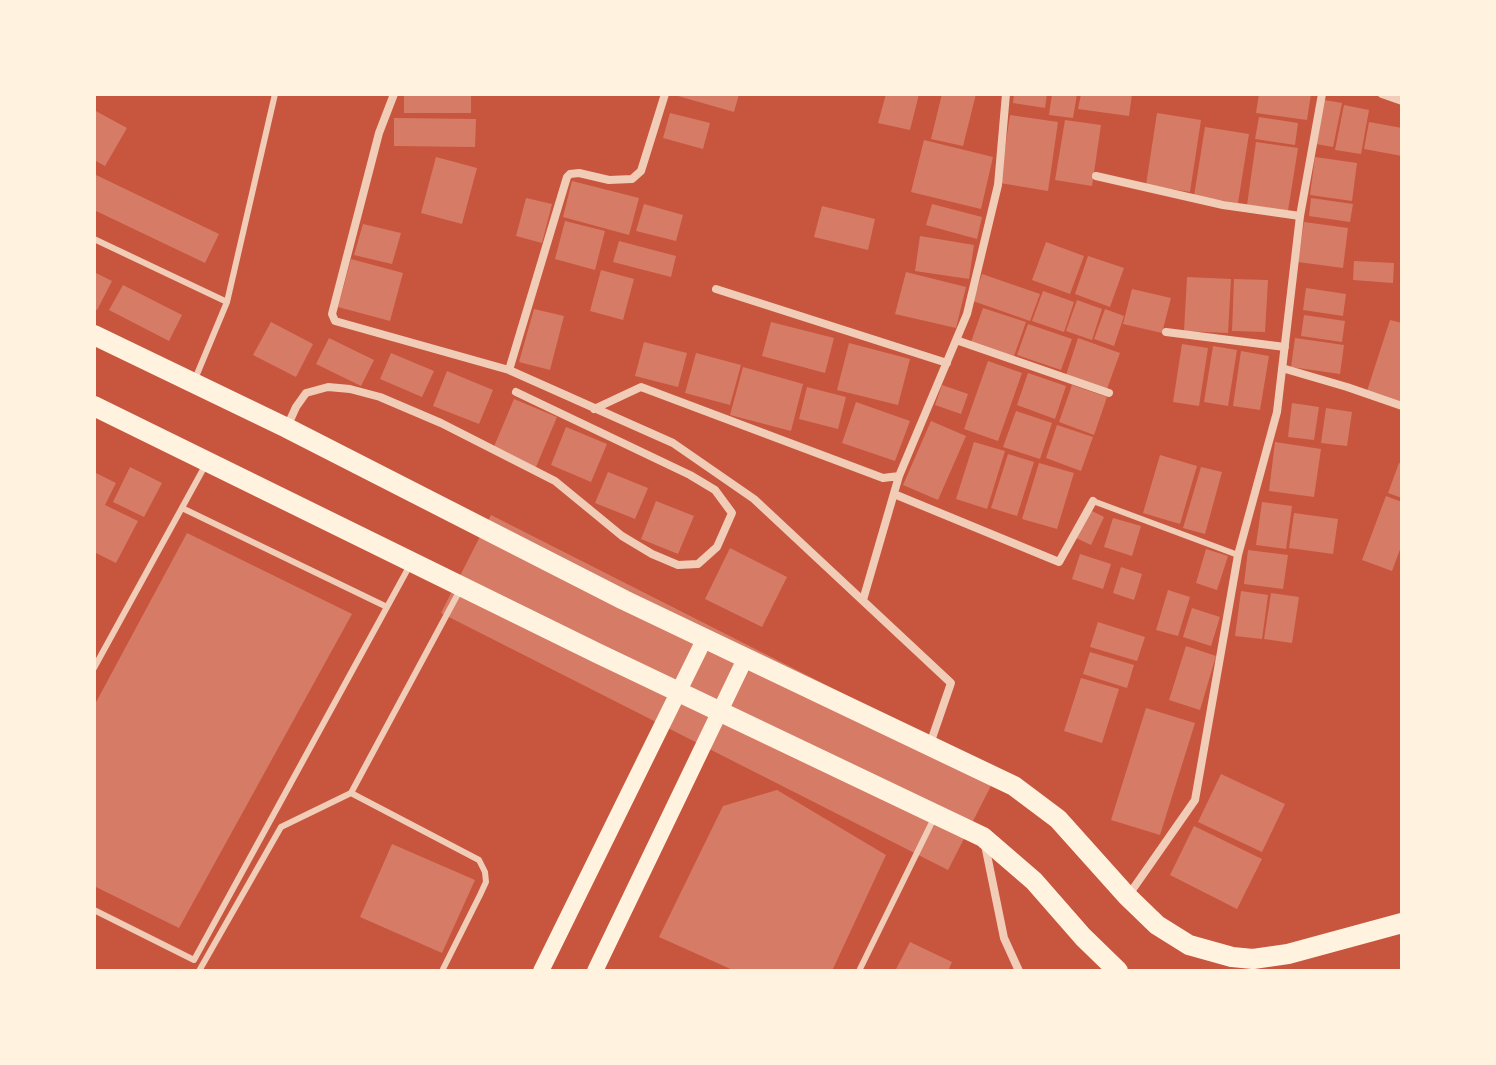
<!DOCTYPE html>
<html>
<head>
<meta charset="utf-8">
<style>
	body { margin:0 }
	#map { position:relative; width:1496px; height:1065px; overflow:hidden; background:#c8553d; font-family:Helvetica,sans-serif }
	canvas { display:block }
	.frame { position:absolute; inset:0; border:96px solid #fff3e0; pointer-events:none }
</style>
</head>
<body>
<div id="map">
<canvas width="1496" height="1065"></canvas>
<div class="frame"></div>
</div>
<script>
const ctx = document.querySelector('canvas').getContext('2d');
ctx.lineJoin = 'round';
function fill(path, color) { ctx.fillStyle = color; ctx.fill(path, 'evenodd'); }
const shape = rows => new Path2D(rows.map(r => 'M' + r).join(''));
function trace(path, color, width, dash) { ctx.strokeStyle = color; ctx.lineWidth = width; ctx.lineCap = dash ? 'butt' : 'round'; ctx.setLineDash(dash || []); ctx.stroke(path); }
fill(shape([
	[404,94,471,94,471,113,404,113],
	[671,94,739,94,734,112],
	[886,94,919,94,910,130,878,123],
	[942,94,976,94,963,146,931,139],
	[1014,94,1047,94,1045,108,1013,103],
	[1052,94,1077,94,1073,118,1049,115],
	[1081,94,1132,94,1129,116,1078,109],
	[1259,94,1311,94,1307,120,1256,113],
	[1324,100,1342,103,1333,147,1316,144],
	[1344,105,1369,110,1361,154,1335,150],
	[94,110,127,128,105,166,94,160],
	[670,113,710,123,703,149,663,138],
	[1157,113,1201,120,1190,192,1146,185],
	[1010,115,1058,122,1048,191,1000,183],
	[1259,117,1298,123,1295,145,1255,139],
	[394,118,476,119,475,147,394,146],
	[1065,120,1101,125,1092,186,1055,180],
	[1369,122,1402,128,1402,156,1364,149],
	[1205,127,1249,134,1238,203,1194,196],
	[924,140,993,157,981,209,911,192],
	[1256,142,1298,148,1288,211,1247,205],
	[436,157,477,168,462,224,421,213],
	[1315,157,1357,163,1352,201,1310,195],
	[94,174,219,234,205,263,94,210],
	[572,181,639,198,629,235,563,217],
	[526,198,552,204,542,243,516,236],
	[1311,198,1353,204,1350,222,1309,216],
	[644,204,683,215,676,241,636,231],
	[932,204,982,217,977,239,926,225],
	[822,206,875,219,868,250,814,237],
	[565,221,605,231,595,270,555,259],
	[1304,222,1348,228,1343,268,1298,262],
	[363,224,401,233,392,264,354,255],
	[920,236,974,245,969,279,915,271],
	[619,241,676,256,671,277,613,262],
	[1046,242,1084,256,1070,294,1032,280],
	[1088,256,1124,268,1110,307,1075,294],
	[351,259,403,273,390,321,338,307],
	[1354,261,1394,263,1393,283,1353,280],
	[601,270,634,279,623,320,590,311],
	[94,272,112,281,97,310,94,309],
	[906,272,966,287,956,328,895,314],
	[982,274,1040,294,1030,321,973,301],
	[1187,277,1231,279,1228,333,1184,331],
	[1234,279,1268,280,1265,332,1232,331],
	[123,285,182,315,169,341,109,310],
	[1306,288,1346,294,1343,316,1303,310],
	[1132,289,1171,298,1162,333,1123,324],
	[1043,291,1074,302,1064,332,1032,321],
	[1077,300,1102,309,1092,340,1066,331],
	[983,308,1026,322,1014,356,971,342],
	[534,309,564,316,550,370,519,362],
	[1105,309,1124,316,1114,346,1094,339],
	[1304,315,1345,321,1342,342,1301,336],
	[1390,320,1402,323,1402,403,1367,391],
	[271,322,313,344,296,377,253,355],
	[771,322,834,338,825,373,762,356],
	[1028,324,1072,339,1061,370,1017,355],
	[329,338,374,360,361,386,316,364],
	[1078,338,1120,353,1107,389,1066,375],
	[1295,338,1344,345,1340,374,1291,367],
	[644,342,687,353,678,387,635,376],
	[849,343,910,359,898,405,837,390],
	[1182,344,1208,348,1199,406,1173,402],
	[1213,346,1237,350,1228,406,1204,402],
	[1241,351,1269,356,1260,410,1233,406],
	[391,353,434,371,422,397,380,379],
	[696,353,741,365,730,405,685,393],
	[988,361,1022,373,998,441,964,429],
	[743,367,803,384,791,431,730,415],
	[447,371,493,390,479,424,433,406],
	[1028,373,1066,386,1055,419,1017,405],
	[942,385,968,394,961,414,935,405],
	[1072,385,1107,397,1094,435,1059,422],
	[807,387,846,397,838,429,799,419],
	[514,399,557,417,536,467,493,449],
	[856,402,910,421,895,461,842,443],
	[1292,403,1319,407,1314,440,1288,437],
	[1326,408,1352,412,1347,446,1321,443],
	[1016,411,1052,423,1040,459,1003,447],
	[931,421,966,436,938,500,903,485],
	[1057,425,1093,437,1081,471,1046,458],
	[566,427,607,444,591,482,551,465],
	[974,442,1005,451,987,509,956,499],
	[1275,442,1321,449,1314,497,1269,491],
	[1008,454,1034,462,1017,516,991,508],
	[1160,455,1197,466,1180,524,1143,513],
	[1039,463,1074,473,1057,529,1022,519],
	[1399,463,1402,464,1402,498,1388,493],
	[130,467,162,483,144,517,113,502],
	[1201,467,1222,472,1205,534,1183,528],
	[94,472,116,483,105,505,138,521,116,563,94,552],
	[608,472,648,488,635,519,595,503],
	[1386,496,1402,502,1402,544,1392,571,1362,560],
	[656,501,694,516,678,554,641,539],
	[1262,502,1292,506,1286,549,1256,545],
	[1090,510,1104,517,1091,545,1076,538],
	[1294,513,1338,519,1333,554,1289,548],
	[491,515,998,772,948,870,441,613],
	[1113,518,1141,526,1132,556,1104,547],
	[187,533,352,614,179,928,94,886,94,706],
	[730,548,787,577,762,627,705,599],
	[1206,549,1228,556,1217,590,1196,583],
	[1248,550,1288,555,1283,589,1244,584],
	[1080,554,1111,564,1103,589,1072,579],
	[1121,567,1142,574,1134,600,1113,593],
	[1168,590,1190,597,1178,636,1156,630],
	[1241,591,1268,595,1262,639,1235,636],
	[1271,593,1299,597,1292,643,1264,639],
	[1192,608,1220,617,1211,646,1183,637],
	[1098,622,1145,637,1137,661,1090,647],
	[1186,646,1216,656,1200,710,1169,700],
	[1090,652,1134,665,1127,688,1083,674],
	[1081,678,1119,689,1102,743,1064,731],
	[1146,708,1195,723,1160,835,1111,820],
	[1221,774,1285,804,1262,852,1198,822],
	[777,790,886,855,832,971,735,971,659,937,723,806],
	[1194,826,1262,859,1237,909,1170,875],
	[392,844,475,880,442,953,360,917],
	[910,942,952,962,948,971,895,971]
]), '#d67c66');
trace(shape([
	[94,239,227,302],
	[195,379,227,302,275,94],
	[1093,501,1238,555],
	[182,508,387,607],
	[94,668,206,464],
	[351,793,479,860,485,872,486,882,480,895,442,971],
	[94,910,194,960,410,565],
	[199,971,281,827,351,793,460,590],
	[859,971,935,816]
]), '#f1ccb7', 6);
trace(shape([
	[394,94,379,133,332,314,335,321,509,370,673,443,754,499,951,683,930,744],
	[1382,94,1402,101],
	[1096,176,1223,205,1300,216],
	[716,289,947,363],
	[1166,332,1285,347],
	[956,340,1109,393],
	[1282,368,1347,387,1402,406],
	[509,370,567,177,570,174,579,173,609,180,632,179,641,171,665,94],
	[594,409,641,387,883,478,899,476,967,314,998,185,1006,94],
	[287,427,296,407,306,393,328,387,350,389,380,397,441,423,555,481,622,536,652,554,678,565,698,564,717,547,732,513,715,490,690,475,516,392],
	[894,494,1059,562,1093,501],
	[863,600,899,476],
	[985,845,1004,938,1019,971],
	[1128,896,1195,800,1238,555,1277,412,1300,216,1322,94]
]), '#f1ccb7', 8);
trace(shape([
	[541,971,705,638],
	[595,971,746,657]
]), '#fff3e0', 16);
trace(shape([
	[94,335,287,428,624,600,1014,786,1058,819,1127,896,1157,925,1189,945,1232,957,1253,959,1288,954,1402,923],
	[94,406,597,653,983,837,1034,881,1083,937,1118,971]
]), '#fff3e0', 20);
</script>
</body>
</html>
